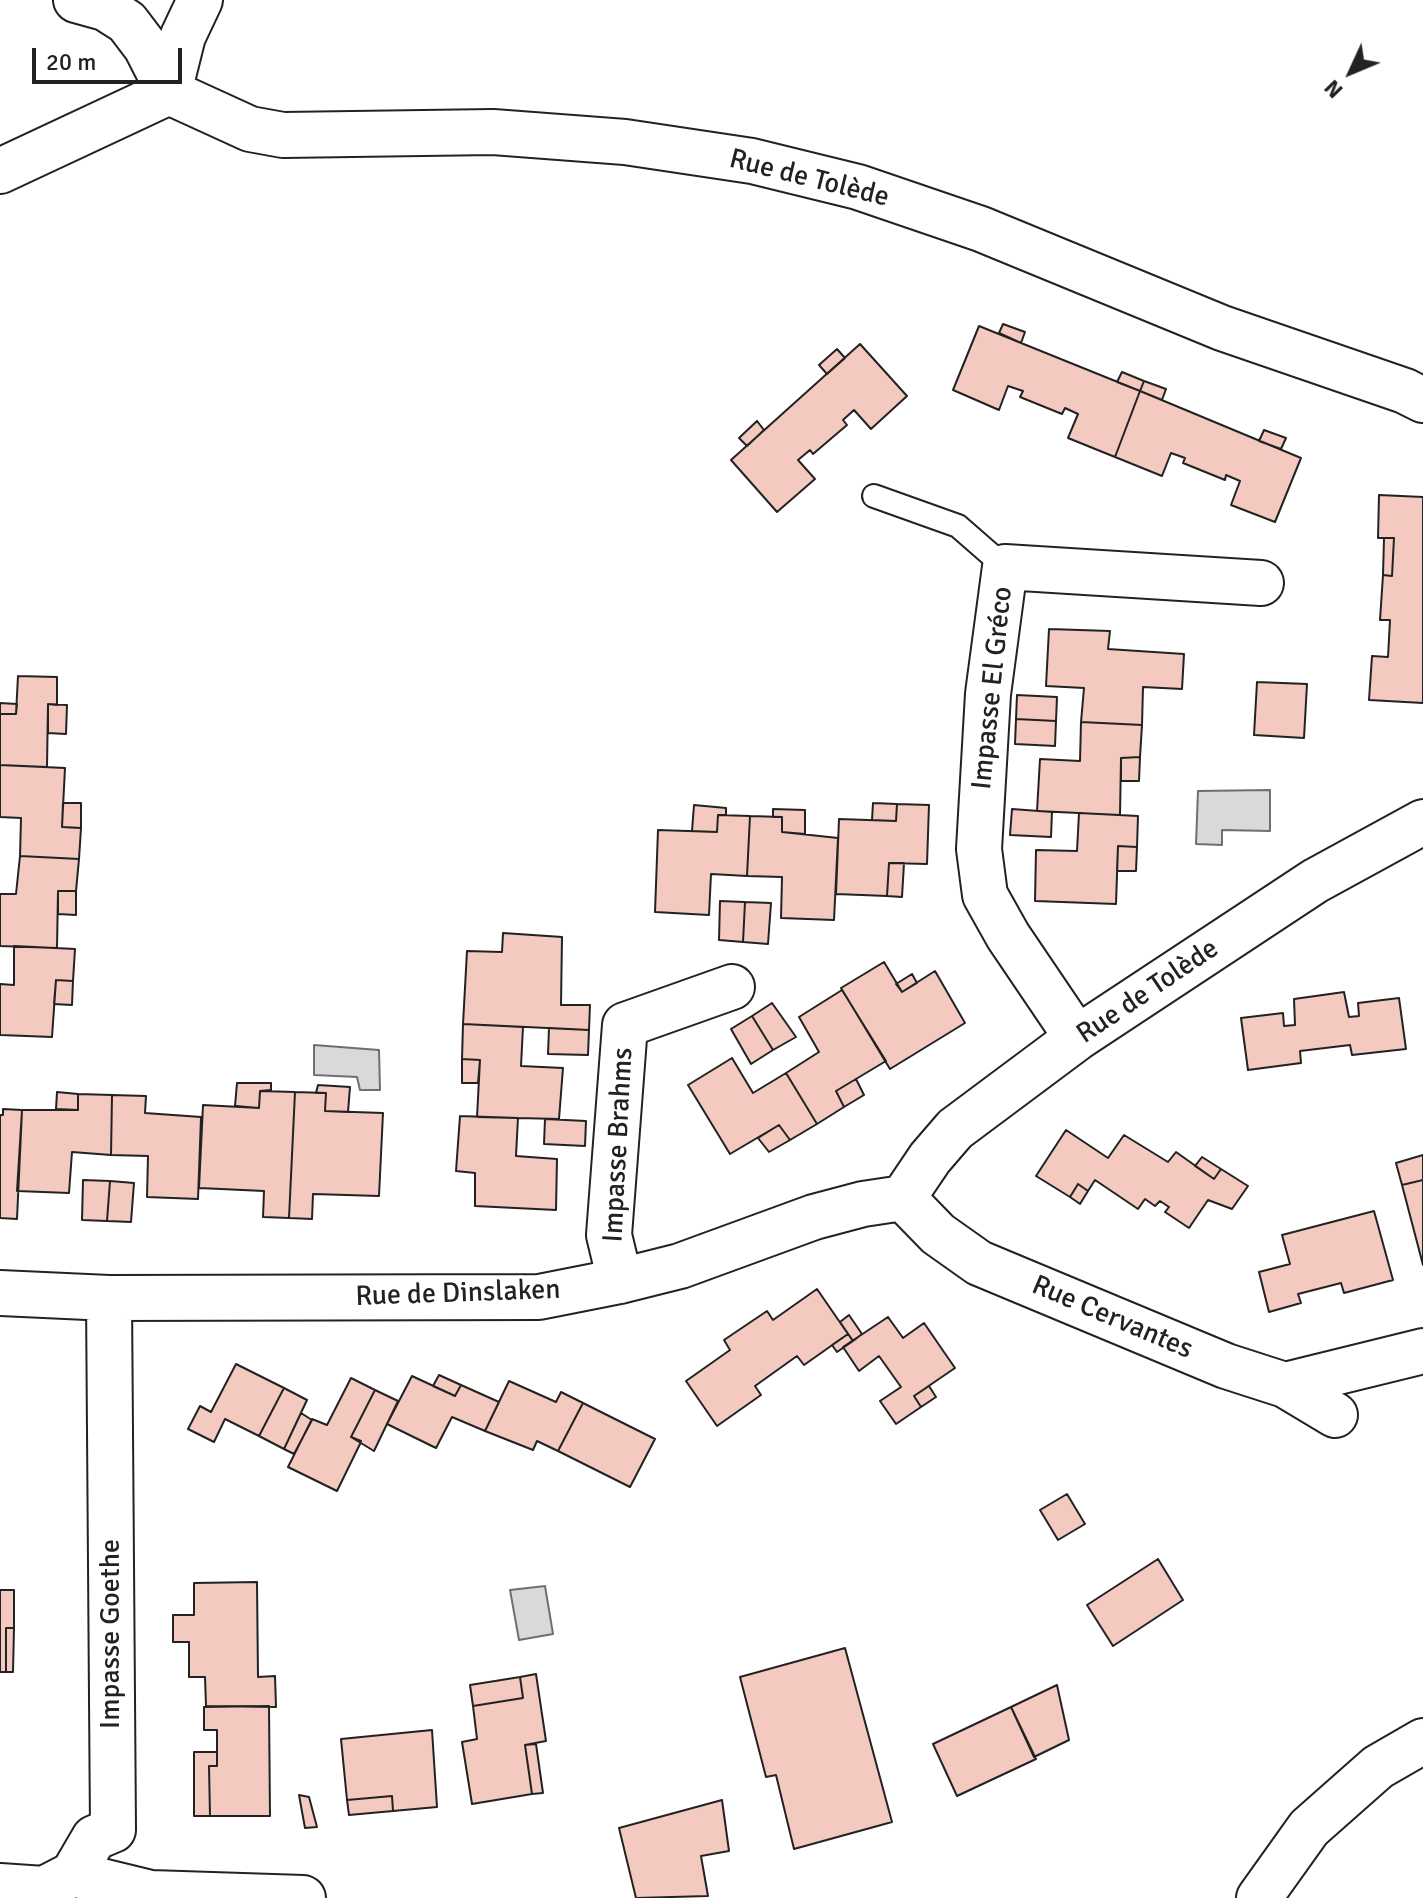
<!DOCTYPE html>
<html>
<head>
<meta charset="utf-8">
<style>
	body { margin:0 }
	#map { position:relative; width:1423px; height:1898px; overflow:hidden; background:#fff; font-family:Signika,sans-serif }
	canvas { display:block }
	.north { position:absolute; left:1311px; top:32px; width:80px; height:80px; -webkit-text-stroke:6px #fff; paint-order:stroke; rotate:226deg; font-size:22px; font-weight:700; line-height:32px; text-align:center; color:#222 }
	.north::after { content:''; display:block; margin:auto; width:28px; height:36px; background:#222; clip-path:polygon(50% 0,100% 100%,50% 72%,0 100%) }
	.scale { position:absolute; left:32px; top:48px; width:150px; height:36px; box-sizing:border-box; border:4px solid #222; border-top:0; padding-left:10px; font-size:24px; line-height:28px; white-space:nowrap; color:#222; -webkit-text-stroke:6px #fff; paint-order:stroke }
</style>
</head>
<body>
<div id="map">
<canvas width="1423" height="1898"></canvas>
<div class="north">N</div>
<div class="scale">20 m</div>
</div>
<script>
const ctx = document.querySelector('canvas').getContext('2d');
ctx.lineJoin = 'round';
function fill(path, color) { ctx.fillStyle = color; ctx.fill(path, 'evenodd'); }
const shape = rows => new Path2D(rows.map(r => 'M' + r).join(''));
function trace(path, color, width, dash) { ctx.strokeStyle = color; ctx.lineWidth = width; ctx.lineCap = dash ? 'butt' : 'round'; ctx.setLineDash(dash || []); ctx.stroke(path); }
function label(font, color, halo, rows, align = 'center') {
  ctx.font = font + ' Signika,sans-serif'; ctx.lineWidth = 6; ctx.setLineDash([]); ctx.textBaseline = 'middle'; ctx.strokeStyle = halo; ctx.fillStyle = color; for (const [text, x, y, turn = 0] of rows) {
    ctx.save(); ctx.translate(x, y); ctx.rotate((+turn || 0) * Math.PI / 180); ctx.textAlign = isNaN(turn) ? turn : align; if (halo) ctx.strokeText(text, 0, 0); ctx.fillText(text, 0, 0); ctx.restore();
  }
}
const water = shape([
	[1270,790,1270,831,1222,830,1222,845,1196,844,1198,791,1270,790],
	[314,1045,379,1050,380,1090,360,1090,357,1077,314,1075,314,1045],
	[545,1586,553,1634,519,1640,510,1590,545,1586]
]);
fill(water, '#d9d9d9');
trace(water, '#6f6f6f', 2);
const building = shape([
	[1003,324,1025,332,1021,343,999,333,1003,324],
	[979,326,1140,391,1115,457,1068,438,1078,414,1065,408,1062,414,1020,397,1023,391,1008,386,999,410,953,390,979,326],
	[860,344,907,396,871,429,854,410,843,420,847,425,813,454,810,450,798,460,815,479,777,512,731,460,860,344],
	[837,349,845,358,827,374,819,365,837,349],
	[1122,372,1144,381,1140,391,1117,382,1122,372],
	[1144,381,1166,389,1162,400,1140,391,1144,381],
	[1140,391,1301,458,1275,522,1231,505,1240,481,1226,475,1225,480,1183,463,1185,458,1171,453,1162,476,1115,457,1140,391],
	[757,421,764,430,747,446,739,438,757,421],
	[1264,430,1286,438,1281,449,1259,441,1264,430],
	[1379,495,1423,497,1423,703,1369,700,1372,656,1388,657,1390,620,1380,620,1383,575,1392,576,1394,538,1378,538,1379,495],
	[1384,538,1394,538,1392,576,1383,575,1384,538],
	[1049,629,1110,631,1108,649,1184,654,1182,689,1143,687,1142,725,1081,722,1084,688,1046,686,1049,629],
	[18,676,57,677,57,705,48,704,47,767,0,765,0,714,16,714,18,676],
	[1257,682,1307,684,1304,738,1254,735,1257,682],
	[1017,695,1057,697,1056,721,1016,719,1017,695],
	[0,703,17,704,16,714,0,714,0,703],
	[48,704,67,705,66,734,48,733,48,704],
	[1016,719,1056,721,1055,746,1015,744,1016,719],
	[1081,722,1142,725,1140,757,1121,758,1120,815,1037,811,1040,759,1080,761,1081,722],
	[1140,757,1139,781,1121,781,1121,758,1140,757],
	[0,765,65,768,62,827,81,828,79,859,20,856,21,818,0,817,0,765],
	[63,803,81,803,81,828,62,827,63,803],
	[873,803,897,804,896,821,872,820,873,803],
	[897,804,929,805,927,864,889,863,887,896,836,894,839,819,896,821,897,804],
	[694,805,726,808,726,815,718,815,717,832,692,831,694,805],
	[773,809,805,810,805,834,782,832,782,817,773,817,773,809],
	[1012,809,1052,812,1051,837,1010,835,1012,809],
	[1079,813,1138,816,1137,847,1118,846,1116,904,1035,901,1036,850,1077,851,1079,813],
	[718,815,750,816,747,876,711,874,709,915,655,912,658,830,717,832,718,815],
	[750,816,782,817,782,832,838,838,834,920,781,918,782,877,747,876,750,816],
	[1118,846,1137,847,1136,871,1117,871,1118,846],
	[20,856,79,859,76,891,58,891,57,948,0,946,0,894,16,894,20,856],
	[889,863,904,863,902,897,887,896,889,863],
	[58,891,76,891,76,915,58,914,58,891],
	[720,901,745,902,743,942,719,940,720,901],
	[745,902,771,903,768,944,743,942,745,902],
	[503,933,562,937,561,1005,590,1005,589,1030,463,1024,467,951,502,952,503,933],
	[14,946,75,949,73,981,56,980,52,1037,0,1035,0,984,14,985,14,946],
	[884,962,902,992,935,971,965,1023,890,1069,841,988,884,962],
	[912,974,917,983,902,992,896,984,912,974],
	[56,980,73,981,72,1005,54,1004,56,980],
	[842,990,886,1061,836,1091,844,1107,817,1124,786,1073,819,1052,799,1017,842,990],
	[1344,992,1349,1017,1359,1016,1358,1003,1399,998,1406,1049,1352,1055,1350,1045,1300,1051,1301,1063,1248,1070,1241,1018,1283,1013,1284,1026,1295,1025,1294,999,1344,992],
	[772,1003,796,1037,773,1050,752,1016,772,1003],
	[752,1016,773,1050,751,1064,731,1029,752,1016],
	[463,1024,523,1027,521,1066,563,1068,559,1119,477,1117,480,1060,462,1059,463,1024],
	[549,1028,589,1030,588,1055,548,1054,549,1028],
	[732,1058,753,1093,786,1073,817,1124,790,1140,779,1125,730,1154,688,1085,732,1058],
	[462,1059,480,1060,478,1083,462,1083,462,1059],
	[856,1079,864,1095,844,1107,836,1091,856,1079],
	[237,1083,271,1083,271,1090,260,1091,259,1108,235,1106,237,1083],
	[318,1085,350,1087,348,1112,325,1111,326,1093,316,1093,318,1085],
	[260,1091,295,1092,289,1218,263,1217,264,1191,199,1188,203,1105,259,1108,260,1091],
	[57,1092,78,1094,78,1110,56,1109,57,1092],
	[295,1092,326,1093,325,1111,383,1113,379,1196,313,1194,312,1219,289,1218,295,1092],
	[78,1094,112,1095,111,1155,72,1152,69,1193,17,1191,22,1110,78,1110,78,1094],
	[112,1095,146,1096,145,1113,201,1117,198,1199,147,1197,148,1156,111,1155,112,1095],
	[3,1109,22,1110,17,1219,0,1218,0,1115,3,1115,3,1109],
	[460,1116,518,1118,516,1156,557,1159,556,1210,475,1206,475,1173,456,1171,460,1116],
	[545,1119,586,1121,585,1146,544,1144,545,1119],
	[779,1125,790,1140,769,1152,758,1138,779,1125],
	[1066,1130,1108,1158,1124,1135,1168,1162,1176,1152,1214,1179,1221,1169,1248,1186,1232,1209,1208,1200,1189,1228,1165,1212,1169,1207,1160,1201,1155,1206,1145,1199,1138,1209,1095,1180,1088,1191,1078,1184,1070,1197,1036,1176,1066,1130],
	[1423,1155,1423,1180,1402,1185,1396,1163,1423,1155],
	[1202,1157,1221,1169,1214,1179,1195,1166,1202,1157],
	[83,1180,110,1181,107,1221,82,1220,83,1180],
	[1423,1180,1423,1265,1402,1185,1423,1180],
	[110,1181,134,1183,131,1222,107,1221,110,1181],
	[1078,1184,1088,1191,1080,1204,1070,1197,1078,1184],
	[1374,1211,1393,1280,1344,1293,1341,1283,1298,1294,1301,1303,1269,1312,1259,1272,1290,1264,1282,1235,1374,1211],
	[817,1289,848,1334,804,1365,797,1356,755,1386,761,1395,717,1426,686,1381,730,1350,724,1340,767,1311,773,1320,817,1289],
	[849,1315,862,1334,853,1341,840,1322,849,1315],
	[888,1317,903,1338,924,1323,955,1368,914,1396,921,1407,896,1424,880,1401,901,1387,879,1356,859,1371,843,1347,888,1317],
	[848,1334,853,1341,837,1352,832,1345,848,1334],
	[236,1364,284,1388,259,1436,225,1419,214,1442,188,1429,200,1406,211,1412,236,1364],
	[439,1375,461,1385,455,1396,433,1386,439,1375],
	[412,1376,455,1396,461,1385,499,1402,485,1431,452,1417,436,1448,387,1424,412,1376],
	[351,1378,375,1390,351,1437,361,1441,360,1444,337,1491,288,1467,312,1419,327,1425,351,1378],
	[509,1381,556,1402,561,1392,583,1403,558,1451,537,1441,533,1450,485,1431,509,1381],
	[929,1386,936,1397,921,1407,914,1396,929,1386],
	[284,1388,307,1400,284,1449,259,1436,284,1388],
	[375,1390,398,1401,374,1451,351,1437,375,1390],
	[583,1403,655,1439,630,1487,558,1451,583,1403],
	[301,1413,312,1420,294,1454,284,1449,301,1413],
	[1067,1494,1085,1524,1058,1540,1040,1510,1067,1494],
	[1158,1559,1183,1600,1113,1646,1087,1605,1158,1559],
	[257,1582,258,1677,275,1676,276,1707,206,1706,205,1677,189,1677,189,1642,173,1642,173,1615,194,1615,194,1583,257,1582],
	[0,1590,14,1590,14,1628,6,1628,6,1672,0,1672,0,1590],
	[6,1628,14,1628,13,1672,6,1672,6,1628],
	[845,1648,892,1822,794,1849,776,1775,766,1777,740,1677,845,1648],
	[536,1674,546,1741,525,1745,532,1794,472,1804,462,1742,477,1739,473,1706,523,1698,520,1677,536,1674],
	[520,1677,523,1698,473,1706,470,1685,520,1677],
	[1057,1685,1069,1740,1034,1757,1011,1707,1057,1685],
	[269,1706,270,1816,210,1816,209,1766,217,1766,217,1730,204,1730,204,1707,269,1706],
	[1011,1707,1036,1759,957,1796,933,1744,1011,1707],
	[432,1730,437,1807,393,1811,392,1796,347,1800,341,1739,432,1730],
	[536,1744,543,1793,532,1794,525,1745,536,1744],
	[194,1752,217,1752,217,1766,209,1766,210,1816,194,1816,194,1752],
	[299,1795,309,1797,317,1827,305,1828,299,1795],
	[392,1796,393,1811,349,1815,347,1800,392,1796],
	[722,1800,729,1851,701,1856,708,1896,636,1898,619,1828,722,1800]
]);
fill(building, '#f3c9c0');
trace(building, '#222', 2);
const service = shape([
	[874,496,958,526,1005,567]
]);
const minor = shape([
	[76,0,105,8,127,22,146,47,169,92,250,129,283,135,493,132,625,142,752,161,858,187,981,229,1222,328,1405,391,1423,400],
	[0,171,169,92,183,36,200,0],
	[1077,1038,1008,936,985,895,979,849,988,694,1005,567,1261,583],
	[903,1198,930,1158,955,1129,1077,1038,1315,881,1423,822],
	[903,1198,938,1234,979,1263,1226,1366,1285,1385,1335,1415],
	[620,1281,609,1235,625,1025,732,987],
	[0,1293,109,1298,539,1297,620,1281,680,1266,814,1217,863,1204,903,1198],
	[1285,1385,1423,1351],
	[73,1874,151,1893,303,1898],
	[0,1886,44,1889,73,1874,94,1838,113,1830,109,1298]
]);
const secondary = shape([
	[1259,1898,1309,1828,1378,1767,1423,1741]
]);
trace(service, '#222', 26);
trace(minor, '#222', 48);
trace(secondary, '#222', 48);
trace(service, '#fff', 22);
trace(minor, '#fff', 44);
trace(secondary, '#fff', 44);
label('28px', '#222', '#fff', [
	["Rue de Tolède",809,179,14],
	["Impasse El Gréco",993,688,-84],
	["Rue de Tolède",1148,992,-34],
	["Impasse Brahms",619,1145,-87],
	["Rue de Dinslaken",458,1294,-2],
	["Rue Cervantes",1112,1318,23],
	["Impasse Goethe",112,1634,-90]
]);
</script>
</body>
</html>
